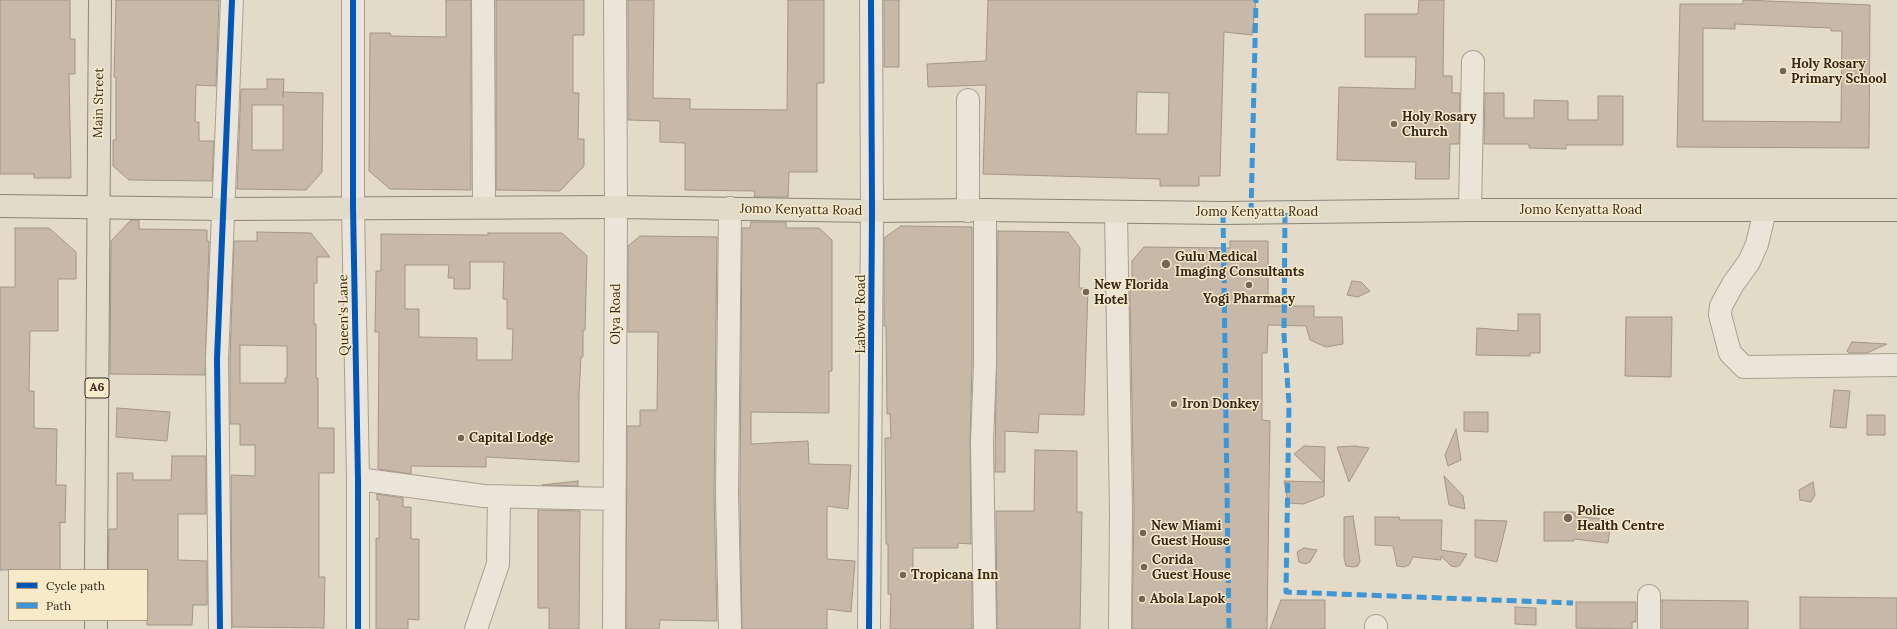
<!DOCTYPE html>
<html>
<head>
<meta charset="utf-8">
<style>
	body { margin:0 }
	#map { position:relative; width:1897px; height:629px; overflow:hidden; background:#e3dbc7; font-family:Lora,serif }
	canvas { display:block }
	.legend { position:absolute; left:8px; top:569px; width:140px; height:52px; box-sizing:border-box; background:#f7eac9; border:1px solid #a99c83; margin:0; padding:5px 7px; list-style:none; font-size:12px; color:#352719 }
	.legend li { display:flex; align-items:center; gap:8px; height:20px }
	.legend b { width:20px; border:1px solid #a99c83 }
</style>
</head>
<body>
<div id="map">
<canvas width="1897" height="629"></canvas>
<ul class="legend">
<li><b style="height:5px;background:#0057b8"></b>Cycle path</li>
<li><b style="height:5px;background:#3e96d4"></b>Path</li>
</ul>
</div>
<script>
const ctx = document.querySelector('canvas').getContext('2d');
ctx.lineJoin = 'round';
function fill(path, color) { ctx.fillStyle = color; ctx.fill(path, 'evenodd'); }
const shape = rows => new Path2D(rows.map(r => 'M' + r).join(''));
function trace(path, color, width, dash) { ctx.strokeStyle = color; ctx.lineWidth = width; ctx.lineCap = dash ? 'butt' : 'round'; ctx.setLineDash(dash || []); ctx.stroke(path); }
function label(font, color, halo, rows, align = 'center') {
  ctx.font = font + ' Lora,serif'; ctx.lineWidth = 3; ctx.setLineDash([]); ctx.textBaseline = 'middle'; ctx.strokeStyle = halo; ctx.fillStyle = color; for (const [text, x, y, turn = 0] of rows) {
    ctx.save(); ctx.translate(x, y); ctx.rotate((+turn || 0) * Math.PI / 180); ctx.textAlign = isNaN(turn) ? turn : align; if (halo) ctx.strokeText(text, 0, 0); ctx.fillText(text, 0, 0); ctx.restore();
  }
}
const building = shape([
	[0,0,70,0,70,39,75,39,75,74,69,74,71,178,34,178,34,174,0,174,0,0],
	[116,0,219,0,216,86,196,85,195,122,199,122,199,141,214,141,212,181,129,180,113,166,113,140,116,140,116,77,114,77,116,0],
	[446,0,471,0,471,190,390,189,369,171,370,33,390,33,391,36,446,37,446,0],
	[496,0,584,0,584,35,573,35,573,93,579,93,578,139,584,139,584,166,560,191,496,190,496,0],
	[628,0,654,0,653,98,690,99,690,109,787,110,788,0,824,0,824,83,817,83,817,172,789,172,788,197,754,197,755,191,685,190,685,143,660,142,660,121,628,120,628,0],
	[884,0,899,0,899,67,884,67,884,0],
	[988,0,1256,0,1252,35,1224,32,1220,176,1199,176,1199,186,1160,186,1160,179,983,174,986,85,928,87,927,64,986,61,988,0],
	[1137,92,1169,93,1168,134,1136,134,1137,92],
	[1419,0,1444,0,1443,76,1452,76,1452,93,1460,93,1459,144,1450,144,1449,179,1415,179,1416,162,1337,160,1339,87,1415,89,1416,57,1365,57,1365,14,1418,14,1419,0],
	[1743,0,1870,5,1869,148,1677,147,1680,4,1743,4,1743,0],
	[1735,24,1831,28,1831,31,1842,31,1841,122,1703,121,1703,28,1735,29,1735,24],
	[267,79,284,79,283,97,283,92,323,93,322,172,306,190,237,189,241,89,267,89,267,79],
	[252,105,283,105,283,150,252,150,252,105],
	[1485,93,1504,93,1504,118,1534,118,1534,100,1568,101,1568,120,1598,120,1598,96,1623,96,1623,145,1566,145,1566,149,1529,148,1529,144,1484,144,1485,93],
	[131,220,139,220,139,229,207,230,207,241,209,241,205,375,110,374,111,241,131,220],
	[751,222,786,222,786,228,819,228,832,240,832,371,829,371,829,413,751,412,751,444,808,441,809,464,851,465,848,509,827,506,827,559,855,561,851,612,827,609,827,629,742,629,740,494,742,228,750,228,751,222],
	[901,226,972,227,972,364,970,442,971,544,958,543,958,548,913,548,913,579,972,580,972,629,890,629,891,594,888,594,888,544,886,544,885,438,891,438,890,414,887,414,886,326,884,326,884,238,901,226],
	[15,228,49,228,76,252,76,279,58,279,58,331,30,331,29,391,34,391,34,428,57,429,56,485,66,485,65,523,60,522,60,570,0,570,0,287,15,287,15,228],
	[998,231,1068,232,1080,248,1079,288,1088,288,1084,415,1039,414,1038,433,1005,431,1005,472,995,472,998,231],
	[257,232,311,233,330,257,317,257,317,283,314,283,314,324,316,324,316,378,318,378,318,428,334,428,334,473,319,473,319,577,325,577,324,628,232,627,231,475,255,476,255,445,240,445,240,424,230,424,230,359,234,241,257,241,257,232],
	[240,345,287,346,287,378,285,378,285,383,240,383,240,345],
	[488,233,562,233,587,256,585,330,583,330,583,357,581,357,579,395,579,462,486,457,486,467,411,466,411,474,378,469,379,332,375,332,376,271,381,271,381,234,488,235,488,233],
	[470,262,504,262,503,299,507,299,507,329,513,329,512,360,477,360,477,338,419,337,419,309,405,309,405,265,449,265,448,278,454,278,454,289,470,289,470,262],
	[640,236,717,237,714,494,717,621,660,620,659,629,626,629,627,426,640,426,640,410,657,410,658,332,628,332,628,246,640,236],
	[1230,241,1268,241,1268,306,1314,306,1314,317,1342,317,1343,344,1326,347,1310,340,1306,326,1268,325,1267,353,1262,353,1262,420,1270,421,1267,629,1132,629,1134,513,1130,295,1130,287,1132,287,1132,261,1144,247,1230,248,1230,241],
	[1352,281,1361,282,1370,291,1358,297,1347,295,1352,281],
	[1518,314,1540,314,1540,353,1530,353,1530,356,1476,355,1477,328,1518,331,1518,314],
	[1626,317,1672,317,1671,377,1625,376,1626,317],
	[1852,342,1887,344,1867,353,1849,353,1847,351,1852,342],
	[1834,390,1850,391,1846,428,1830,427,1834,390],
	[117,408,170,412,167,441,116,437,117,408],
	[1464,412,1488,412,1488,432,1464,431,1464,412],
	[1867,415,1885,415,1885,435,1867,435,1867,415],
	[1456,429,1461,460,1448,466,1445,455,1456,429],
	[1304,446,1325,447,1324,496,1303,504,1288,503,1284,481,1324,482,1294,454,1304,446],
	[1355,446,1369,448,1349,482,1337,447,1355,446],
	[1035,450,1077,451,1077,512,1082,512,1080,629,997,629,996,511,1034,511,1035,450],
	[172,456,206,456,206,514,178,514,178,560,207,561,207,605,193,605,192,625,147,625,148,570,108,570,109,529,117,529,117,473,133,473,133,480,171,480,172,456],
	[1444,476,1463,496,1465,509,1449,505,1444,476],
	[578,481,578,486,542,485,578,481],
	[1813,482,1815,495,1811,502,1800,500,1799,490,1813,482],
	[377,494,403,498,403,507,411,507,411,539,419,539,419,620,408,619,408,629,376,629,376,538,379,539,379,500,377,500,377,494],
	[538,510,580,511,579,629,549,629,549,608,538,608,538,510],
	[1544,512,1575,512,1575,516,1611,520,1608,543,1574,539,1574,541,1544,541,1544,512],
	[1353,516,1360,561,1358,566,1353,567,1346,566,1344,558,1344,517,1353,516],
	[1375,517,1399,517,1400,520,1442,520,1441,550,1467,554,1460,565,1456,567,1451,566,1441,556,1441,560,1413,557,1409,565,1404,567,1397,566,1393,546,1375,545,1375,517],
	[1475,520,1507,521,1497,562,1475,557,1475,520],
	[1304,548,1317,550,1310,562,1306,564,1299,562,1297,552,1304,548],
	[1800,597,1897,598,1897,629,1800,629,1800,597],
	[1281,600,1325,600,1325,629,1270,629,1281,600],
	[1662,600,1748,601,1748,629,1662,629,1662,600],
	[1576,602,1636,602,1636,622,1632,622,1632,629,1576,628,1576,602],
	[1515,607,1536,608,1536,625,1515,624,1515,607]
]);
fill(building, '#c7b8a8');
trace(building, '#a39687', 1);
const minor = shape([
	[353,0,353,207,358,479,358,629],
	[483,0,484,207],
	[985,210,985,364,982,442,985,629],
	[1470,210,1473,62],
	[968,211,968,100],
	[1765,211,1757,244,1749,262,1733,284,1721,306,1720,315,1730,353,1744,367,1897,365],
	[1116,212,1121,513,1120,629],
	[358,479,484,496,614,499],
	[1649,596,1649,629],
	[220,629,217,359,232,0],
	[476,629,498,564,499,497],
	[614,629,616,207,615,0],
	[730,629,727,494,730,208],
	[869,629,872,211,871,0],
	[1376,629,1376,626]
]);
const major = shape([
	[0,206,223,209,616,207,872,211,985,210,1223,213,1470,210,1897,210],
	[96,570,100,0],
	[96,629,96,620]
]);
trace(minor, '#a89f91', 24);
trace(major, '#8d8577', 24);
trace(minor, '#ebe5d9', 22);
trace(major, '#e3dbca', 22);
trace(shape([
	[1223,213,1229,629],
	[1251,213,1256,0],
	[1285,213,1284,335,1289,403,1286,592,1573,603]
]), '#3e96d4', 5, [10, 5]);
trace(shape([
	[353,0,353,207,358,479,358,629],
	[220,629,217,359,232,0],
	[869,629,872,211,871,0]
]), '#0057b8', 6);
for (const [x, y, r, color] of [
	[1783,71,4,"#726656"],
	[1394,124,4,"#726656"],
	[1166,264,5,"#726656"],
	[1249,285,4,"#726656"],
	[1086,292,4,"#726656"],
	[1174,404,4,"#726656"],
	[461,438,4,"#726656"],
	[1568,518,5,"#726656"],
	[1143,533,4,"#726656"],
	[1144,567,4,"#726656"],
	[903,575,4,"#726656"],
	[1142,599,4,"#726656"]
]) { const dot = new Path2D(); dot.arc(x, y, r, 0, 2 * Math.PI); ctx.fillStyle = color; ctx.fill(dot); trace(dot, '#f7eac9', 1.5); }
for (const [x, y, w] of [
	[97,388,24]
]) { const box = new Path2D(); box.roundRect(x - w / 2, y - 10, w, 20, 3); ctx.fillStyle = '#f7eac9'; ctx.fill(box); trace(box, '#352719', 1); }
label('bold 12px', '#352719', null, [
	["A6",97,388]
]);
label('bold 13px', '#352719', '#f7eac9', [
	["Holy Rosary",1791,64],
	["Primary School",1791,79],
	["Holy Rosary",1402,117],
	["Church",1402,132],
	["Gulu Medical",1175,257],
	["Imaging Consultants",1175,272],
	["New Florida",1094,285],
	["Hotel",1094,300],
	["Yogi Pharmacy",1249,299,"center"],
	["Iron Donkey",1182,404],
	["Capital Lodge",469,438],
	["Police",1577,511],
	["Health Centre",1577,526],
	["New Miami",1151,526],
	["Guest House",1151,541],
	["Corida",1152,560],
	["Guest House",1152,575],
	["Tropicana Inn",911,575],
	["Abola Lapok",1150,599]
], 'left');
label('13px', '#352719', '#f7eac9', [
	["Main Street",99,103,-89],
	["Jomo Kenyatta Road",801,210,1],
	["Jomo Kenyatta Road",1581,210],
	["Jomo Kenyatta Road",1257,212],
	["Olya Road",616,314,-90],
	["Labwor Road",861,314,-90],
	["Queen's Lane",344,315,-91]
]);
</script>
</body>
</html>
